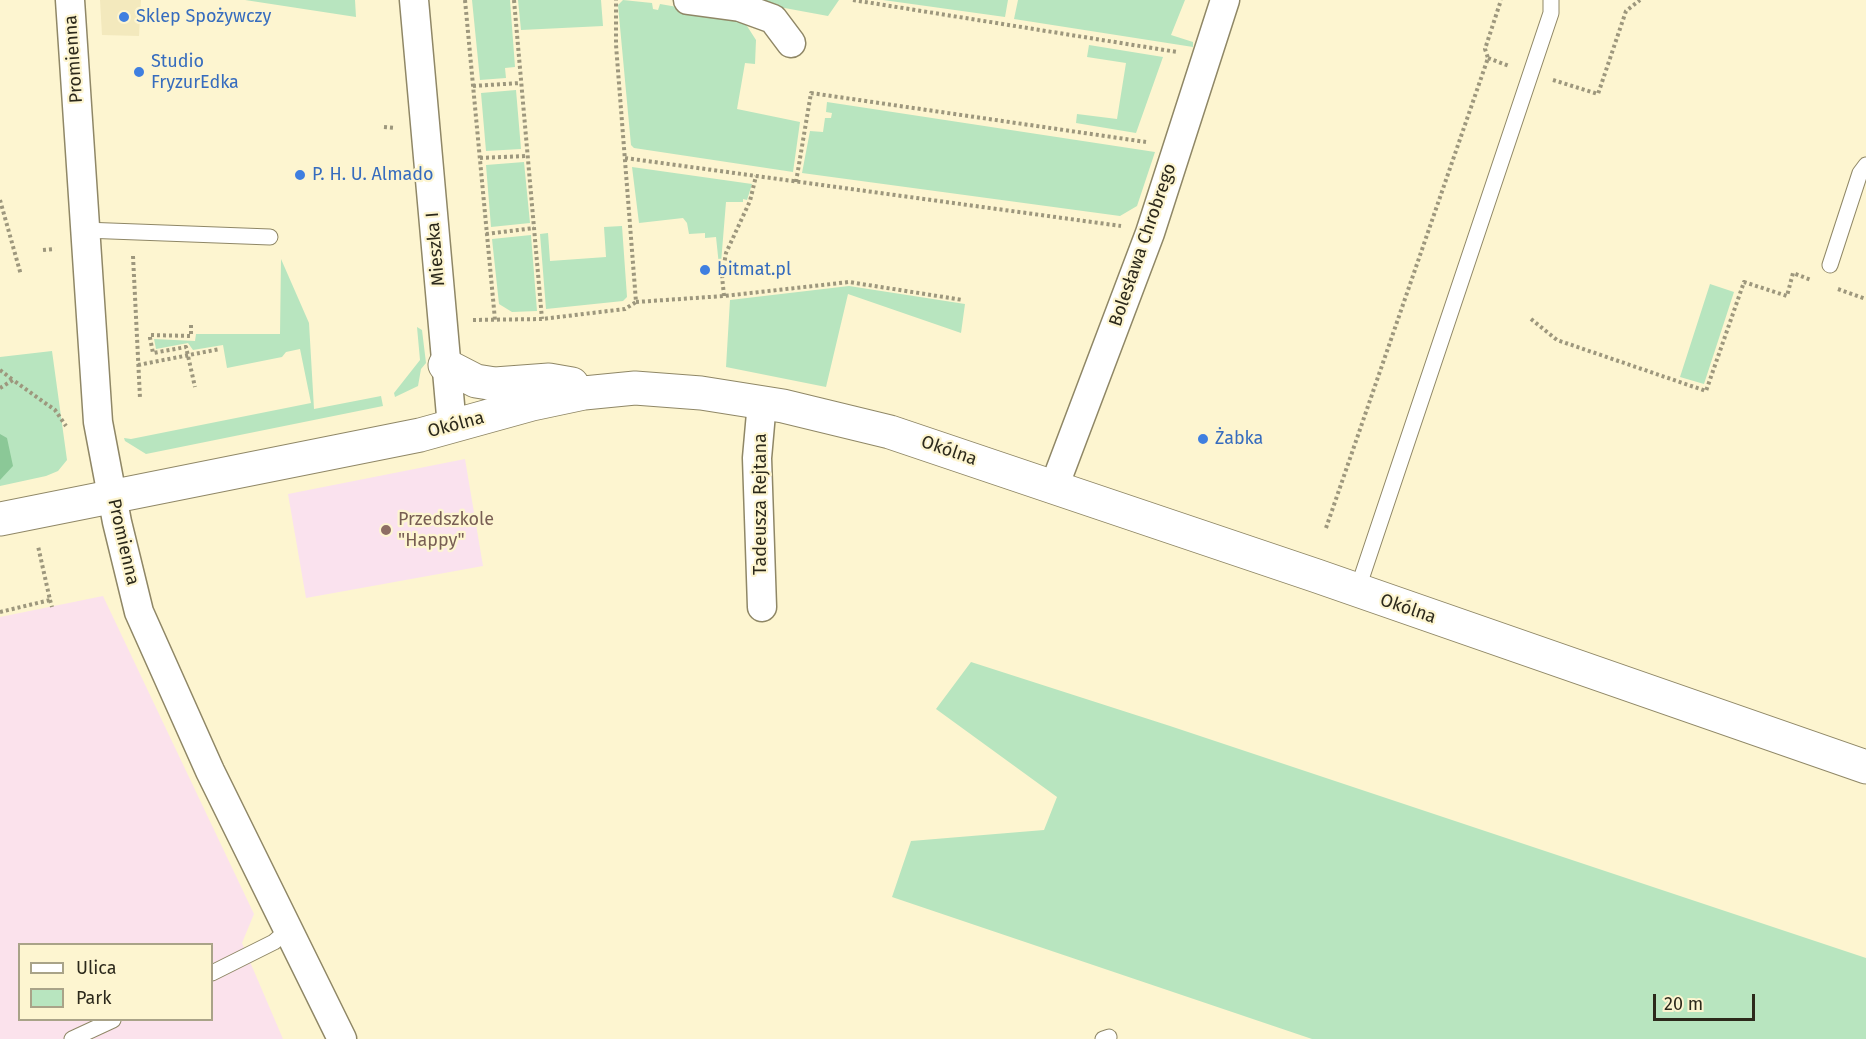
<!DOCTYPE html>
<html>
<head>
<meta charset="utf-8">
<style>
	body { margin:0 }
	#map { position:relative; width:1866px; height:1039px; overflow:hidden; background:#fdf5d0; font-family:"Fira Sans",sans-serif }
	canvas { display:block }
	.legend { position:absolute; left:18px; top:943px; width:195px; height:78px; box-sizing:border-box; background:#fdf5d0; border:2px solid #a9a388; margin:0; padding:8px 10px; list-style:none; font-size:18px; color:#2c291b }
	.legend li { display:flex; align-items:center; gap:12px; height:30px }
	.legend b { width:30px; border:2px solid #a9a388 }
	.scale { position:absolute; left:1653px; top:994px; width:102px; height:27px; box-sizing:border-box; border:3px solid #2c291b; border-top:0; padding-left:8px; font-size:18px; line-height:21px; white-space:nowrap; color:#2c291b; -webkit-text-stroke:4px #fdf5d0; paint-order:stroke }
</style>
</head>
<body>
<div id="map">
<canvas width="1866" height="1039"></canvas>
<ul class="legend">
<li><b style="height:8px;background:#fff"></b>Ulica</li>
<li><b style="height:16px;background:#b8e5bf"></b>Park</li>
</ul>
<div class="scale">20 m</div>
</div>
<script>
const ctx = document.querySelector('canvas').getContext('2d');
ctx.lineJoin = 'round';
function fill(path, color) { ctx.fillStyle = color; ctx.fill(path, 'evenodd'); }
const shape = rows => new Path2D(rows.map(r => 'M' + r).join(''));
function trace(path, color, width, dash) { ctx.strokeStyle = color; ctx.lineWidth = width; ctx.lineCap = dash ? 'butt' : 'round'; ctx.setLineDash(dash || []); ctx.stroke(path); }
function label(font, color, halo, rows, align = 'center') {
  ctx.font = font + ' "Fira Sans",sans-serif'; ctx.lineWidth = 4.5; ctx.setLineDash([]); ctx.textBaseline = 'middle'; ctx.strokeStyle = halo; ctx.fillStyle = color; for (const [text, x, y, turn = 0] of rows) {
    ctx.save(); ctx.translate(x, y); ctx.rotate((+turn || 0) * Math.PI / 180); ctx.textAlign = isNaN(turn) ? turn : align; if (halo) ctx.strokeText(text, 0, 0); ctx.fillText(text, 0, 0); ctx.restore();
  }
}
fill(shape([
	[100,0,141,0,139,36,102,35]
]), '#f3e9bd');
fill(shape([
	[103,596,254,914,242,943,283,1039,0,1039,0,617],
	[20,944,212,944,212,1020,20,1020]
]), '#fbe2ec');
fill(shape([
	[465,459,483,566,306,598,288,494]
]), '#fae2ee');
fill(shape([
	[245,0,355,0,356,17],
	[472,0,510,0,515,67,505,68,506,78,480,80],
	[518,0,601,0,603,26,521,30],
	[623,0,652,3,653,9,658,10,660,4,718,14,737,20,747,26,756,40,755,64,745,63,737,109,800,122,793,172,634,148,631,145,618,5],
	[741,0,839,0,828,16],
	[883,0,1008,0,1005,17],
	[1018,0,1185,0,1171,35,1193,42,1193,47,1014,19],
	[1089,45,1163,57,1136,133,1076,123,1077,114,1117,119,1126,63,1087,57],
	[516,90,521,149,486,151,481,93],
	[827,102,1155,152,1137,206,1120,216,802,173,810,131,823,132,825,118,831,118,832,113,826,112],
	[524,162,530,223,491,227,486,165],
	[632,167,752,184,747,200,743,199,743,202,726,202,720,275,716,237,705,238,705,233,689,234,687,223,683,218,639,223],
	[622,226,627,297,623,301,546,309,540,234,548,233,550,261,606,257,604,227],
	[531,235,537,311,512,312,499,304,492,239],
	[281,259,309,323,314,409,381,396,383,406,146,454,125,441,124,438,131,439,311,403,300,349,286,352,282,357,227,368,223,345,193,350,188,343,156,349,154,339,195,341,196,334,280,334],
	[1710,284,1734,292,1704,384,1680,377],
	[849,286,965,304,961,333,848,294,826,387,726,367,730,300],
	[417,327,422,330,426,363,421,369,418,386,395,397,394,393,420,360],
	[52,351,67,460,58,471,46,476,0,486,0,357],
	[971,662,1170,726,1866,958,1866,1039,1312,1039,892,897,911,841,1044,830,1057,797,936,709]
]), '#b8e5bf');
fill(shape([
	[0,434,7,438,13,466,0,480]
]), '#8bc897');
const lane = shape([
	[84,230,270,237],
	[1830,265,1860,173,1866,165],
	[1357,591,1551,13,1551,0],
	[212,973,274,942,289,929],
	[72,1039,113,1020],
	[1103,1039,1109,1037]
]);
const street = shape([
	[70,0,98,422,117,522,139,612,210,771,342,1039],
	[414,0,452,427],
	[688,0,740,7,773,19,791,43],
	[1054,487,1150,233,1225,0],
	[762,607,757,458,762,402]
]);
const secondary = shape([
	[445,365,476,381,495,384,549,380,572,384],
	[0,519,420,435,532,404,584,393,635,388,701,393,783,406,890,432,1317,576,1866,767]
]);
trace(lane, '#8f8766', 17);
trace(street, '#8f8766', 31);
trace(secondary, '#8f8766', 35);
trace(shape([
	[465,0,495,320],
	[514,0,542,319],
	[853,0,1177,52],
	[1488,58,1509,66],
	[1553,80,1598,94,1626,11,1640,0],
	[473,86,520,83],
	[384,127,395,128],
	[480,158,527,156],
	[625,158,1121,226],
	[796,182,811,93,1146,142],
	[0,200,21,275],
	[486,234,534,228],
	[43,250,55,249],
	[133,256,140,398],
	[1838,289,1866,299],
	[724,296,722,276,726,253,750,201,756,176],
	[636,302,724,296,849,282,963,300],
	[1531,319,1557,340,1706,391,1744,282,1787,296,1793,273,1811,280],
	[473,320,542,319,625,309,636,302,616,45,616,0],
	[191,325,191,336,150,335,150,338,153,353,186,347,195,387],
	[138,365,220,349],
	[0,370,13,380],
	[0,388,13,380,55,410,66,426],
	[1326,528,1488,58,1485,49,1501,0],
	[50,600,52,607],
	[0,612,50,600,38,546]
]), '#9d977d', 4, [3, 3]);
trace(lane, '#fff', 15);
trace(street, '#fff', 28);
trace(secondary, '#fff', 33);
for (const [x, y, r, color] of [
	[124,17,6,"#3f7fe0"],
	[139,72,6,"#3f7fe0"],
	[300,175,6,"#3f7fe0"],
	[705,270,6,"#3f7fe0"],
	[1203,439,6,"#3f7fe0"],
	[386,530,6,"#8d6e63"]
]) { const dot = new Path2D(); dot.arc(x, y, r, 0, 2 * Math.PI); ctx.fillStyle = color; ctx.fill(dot); trace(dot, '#fdf5d0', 2); }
label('18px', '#366cbe', '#fdf5d0', [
	["Sklep Spożywczy",136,17],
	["Studio",151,62],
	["FryzurEdka",151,83],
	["P. H. U. Almado",312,175],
	["bitmat.pl",717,270],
	["Żabka",1215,439]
], 'left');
label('18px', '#2c291b', '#fdf5d0', [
	["Promienna",74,59,-94],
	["Bolesława Chrobrego",1143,245,-71],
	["Mieszka I",436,249,-95],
	["Okólna",456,425,-15],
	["Okólna",949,451,19],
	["Tadeusza Rejtana",761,504,-90],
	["Promienna",123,542,77],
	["Okólna",1408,609,19]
]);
label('18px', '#785e54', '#fdf5d0', [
	["Przedszkole",398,520],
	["\"Happy\"",398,541]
], 'left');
</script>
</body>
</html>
